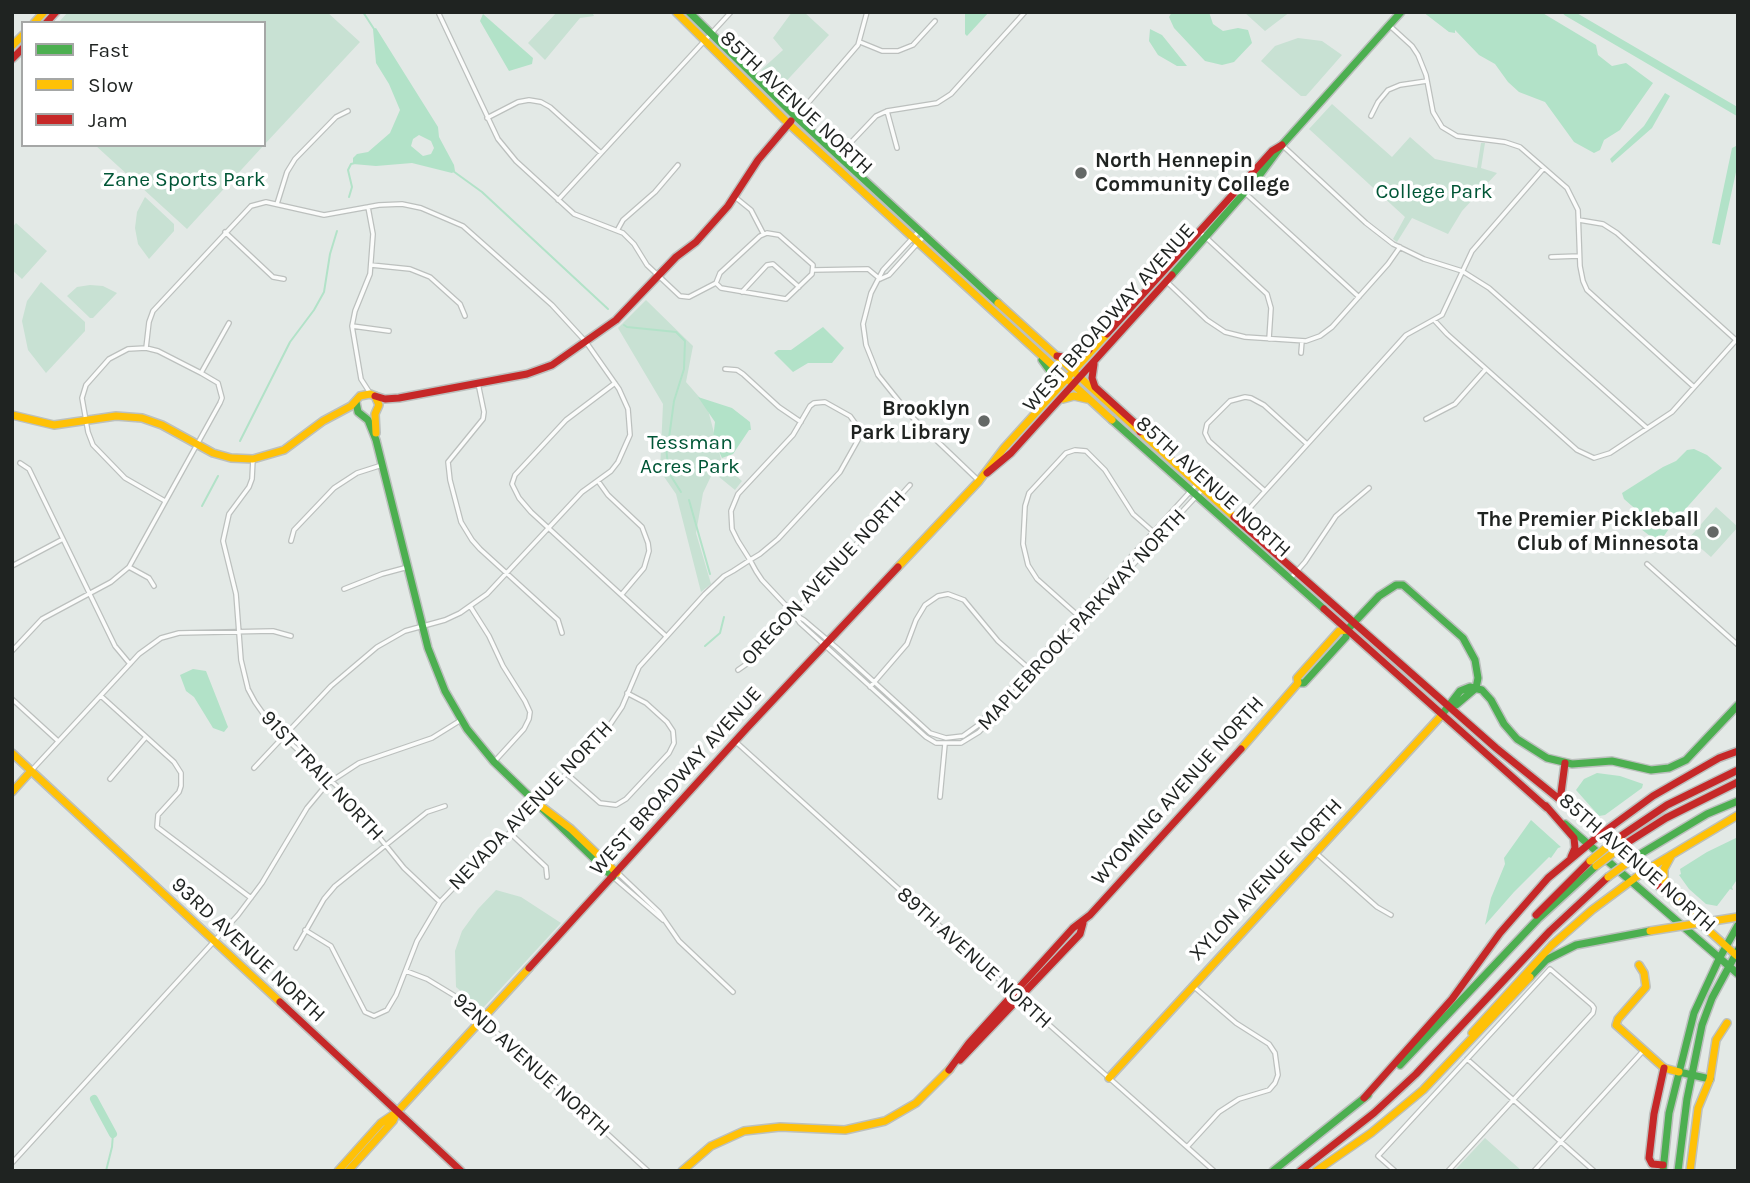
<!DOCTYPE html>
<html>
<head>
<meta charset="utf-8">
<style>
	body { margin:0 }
	#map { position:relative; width:1750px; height:1183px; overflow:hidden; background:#e3e9e6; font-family:Karla,sans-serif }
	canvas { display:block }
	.frame { position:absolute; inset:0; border:14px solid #1f2321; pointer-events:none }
	.legend { position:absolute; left:21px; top:21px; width:245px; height:126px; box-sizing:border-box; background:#fff; border:2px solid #a5a7a6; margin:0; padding:9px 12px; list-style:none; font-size:21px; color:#1f2321 }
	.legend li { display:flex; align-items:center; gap:14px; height:35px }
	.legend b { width:35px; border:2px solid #a5a7a6 }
</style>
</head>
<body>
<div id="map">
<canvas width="1750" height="1183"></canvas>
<div class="frame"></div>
<ul class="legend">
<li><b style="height:9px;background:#4caf50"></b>Fast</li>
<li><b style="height:9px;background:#ffc107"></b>Slow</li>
<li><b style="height:9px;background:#c62828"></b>Jam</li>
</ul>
</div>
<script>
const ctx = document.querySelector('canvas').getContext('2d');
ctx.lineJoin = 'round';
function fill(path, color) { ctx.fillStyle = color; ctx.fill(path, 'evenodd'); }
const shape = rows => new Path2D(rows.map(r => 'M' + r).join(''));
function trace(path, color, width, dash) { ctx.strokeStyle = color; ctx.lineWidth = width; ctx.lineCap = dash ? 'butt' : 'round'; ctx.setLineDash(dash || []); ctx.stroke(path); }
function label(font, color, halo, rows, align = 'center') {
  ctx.font = font + ' Karla,sans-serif'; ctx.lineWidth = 7; ctx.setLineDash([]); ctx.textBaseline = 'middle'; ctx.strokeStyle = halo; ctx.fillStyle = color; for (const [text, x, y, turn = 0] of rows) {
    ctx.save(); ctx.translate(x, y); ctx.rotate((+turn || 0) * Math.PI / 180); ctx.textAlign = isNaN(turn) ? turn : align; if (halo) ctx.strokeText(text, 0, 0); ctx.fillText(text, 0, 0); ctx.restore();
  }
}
fill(shape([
	[68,12,327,12,360,42,264,145,264,23,58,23],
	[557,12,592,12,594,16,580,18,545,60,528,43],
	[792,12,804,12,829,35,779,89,761,70,783,50,773,38],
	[1244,12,1290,12,1265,31],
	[1298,38,1322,41,1342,55,1306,96,1301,96,1261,61,1275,46],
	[1332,104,1392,157,1410,137,1435,159,1477,168,1481,143,1485,143,1481,168,1497,173,1462,211,1448,234,1412,218,1397,242,1393,239,1405,217,1309,129],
	[95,145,264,145,187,229],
	[145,197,174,224,174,231,149,259,138,244,135,228,137,212],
	[16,223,47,251,22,279,12,270,12,228],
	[41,282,85,322,85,331,46,373,28,350,22,321,27,301],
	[90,285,103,286,117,293,93,318,90,318,67,296,77,287],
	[646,300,693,346,686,382,707,406,722,463,742,481,735,490,713,472,703,493,696,533,711,584,701,592,676,494,660,471,663,404,618,328],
	[1716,507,1738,527,1711,557,1689,538],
	[496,890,521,897,561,923,482,1009,456,987,455,951,462,931,478,909],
	[1485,1138,1522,1171,1454,1171]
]), '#c8e1d3');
fill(shape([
	[965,12,989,12,967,36,965,34],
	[1172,12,1209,12,1213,24,1223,31,1238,28,1248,30,1252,43,1234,62,1222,65,1205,61,1174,28,1169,17],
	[1423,12,1541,12,1596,45,1598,55,1612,66,1626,63,1653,83,1620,130,1604,140,1600,150,1594,153,1574,142,1545,102,1519,92,1508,82,1495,64,1479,55,1455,30,1455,33,1449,32],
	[483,14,533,58,532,64,509,71,480,21],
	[376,28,438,127,439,137,454,165,455,171,452,173,412,163,376,166,353,164,353,158,357,154,368,152,390,133,400,110,389,84,376,63,373,29],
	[419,135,431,141,434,148,431,154,423,156,411,146,413,139],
	[1150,29,1162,35,1187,66,1177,66,1158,55,1149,41],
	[1665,93,1670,96,1652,128,1612,163,1610,159,1644,126],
	[1738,145,1738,163,1720,245,1712,243,1732,148],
	[823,327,844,348,832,363,808,363,793,372,774,353,778,350,791,350],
	[698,397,732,408,750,422,751,430,749,430,733,454,722,458,713,439,715,422],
	[1694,449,1707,455,1722,468,1673,523,1659,543,1641,529,1647,519,1624,499,1622,493,1663,467,1676,461,1687,450],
	[193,669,206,671,228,727,224,732,213,728,194,697,186,691,180,675],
	[1597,773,1620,776,1643,784,1642,788,1605,815,1599,816,1576,790,1584,779],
	[1531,820,1561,847,1558,848,1551,858,1549,857,1514,892,1485,925,1491,898,1505,864,1504,858],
	[1738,837,1738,878,1732,887,1733,890,1730,889,1717,906,1706,904,1689,889,1679,875,1681,874,1680,869,1707,852]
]), '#b2e2c8');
trace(shape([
	[363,12,374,29],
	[453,171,482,192,608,309],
	[349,197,352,187,348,170,351,164,355,163],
	[624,325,627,327,676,332,685,341,684,369,674,401,669,438],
	[240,441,290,342,314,310,324,292,330,254,337,231],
	[666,448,669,473,681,492],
	[689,500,710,574],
	[202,506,218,476],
	[705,646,720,633,724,617],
	[106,1171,112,1147,113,1134]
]), '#b2e2c8', 2);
trace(shape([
	[1567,12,1738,112],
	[94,1099,113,1134]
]), '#b2e2c8', 8);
const street = shape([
	[439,14,498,139,516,161,574,214,623,233,634,244,647,265,680,296,689,297,716,283],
	[1390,26,1412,46,1418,55,1426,75,1433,112,1442,127,1457,136,1505,142,1520,147,1567,188,1578,210,1580,266,1583,281,1587,290,1694,387],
	[860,42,882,51,898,51,913,45,935,21],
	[887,111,897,148],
	[1371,116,1378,102,1388,90,1400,85,1427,81],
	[796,117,858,45,867,12],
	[487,118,518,102,529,100,541,102,550,107,601,153],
	[1282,145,1366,223,1393,244,1424,259,1462,271,1489,288,1647,428],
	[838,156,876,116,887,111,937,103,951,94,1025,12],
	[1244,192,1359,297],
	[735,197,751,210,763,233],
	[558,200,731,12],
	[277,204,287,172,295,159,336,117,348,111],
	[368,207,373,234,370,274,355,311,352,326,361,379,370,393],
	[1579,220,1603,224,1617,233,1736,340],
	[618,229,623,220,655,192,678,165],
	[920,230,883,270,871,293,863,324,866,345,878,375,911,416,979,481],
	[1199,231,1267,294,1271,308,1269,339],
	[225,232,273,277,284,279],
	[767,233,779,235,813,265,812,274,786,299,721,288,716,283,720,273,760,236,767,233],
	[1551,257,1579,256],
	[371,265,410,269,430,277,460,304,465,316],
	[813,270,868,269,880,279],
	[880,279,889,275,925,235],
	[1166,281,1207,320,1225,332,1245,337,1306,341,1320,336,1332,327,1388,264,1400,247],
	[742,292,767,265,773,264,799,287],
	[1435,321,1447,334,1577,450,1594,458,1610,453,1672,412,1738,338],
	[352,326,389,331],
	[146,348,149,322,153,311,251,206,266,202,324,215,379,205,402,204,421,208,463,226,552,305,586,342,619,389,628,409,630,435,618,462,611,471,582,492,487,594,460,613,445,620,405,631,377,647,331,686,254,768],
	[1301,353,1302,341],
	[725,369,737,370,743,374,779,407,801,422],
	[201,373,229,323],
	[478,383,484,412,483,419,448,462,450,480,461,522,472,540,480,549,558,620,562,633],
	[615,383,566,420,515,475,512,484,519,498,531,512,666,636],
	[1426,419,1455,404,1486,369],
	[253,459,252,479,249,487,229,514,223,541,236,594,241,660,248,689,255,702,272,726,342,791,404,868,440,902],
	[20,463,29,469,115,646,130,664],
	[598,481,608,495,642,527,648,543,649,551,644,568,622,594],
	[1197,484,977,726,963,736,946,738,930,733,837,648,804,620,794,614,800,623,926,737,936,743,961,743,979,732,1202,490],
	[1265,491,1209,441,1205,433,1207,424,1230,401,1245,397,1251,398,1264,405,1307,444],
	[1238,521,1406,335,1442,315,1472,251,1544,168],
	[291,541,294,530,334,488,357,473,382,465],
	[1647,564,1738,645],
	[12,566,63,539],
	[129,567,149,578,154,586],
	[1290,579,1305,562,1336,516,1369,488],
	[344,589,382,574,408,567],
	[470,606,489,636,503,666,525,701,530,712,529,719,524,729,494,762],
	[1083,620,1037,579,1028,565,1023,544,1025,506,1029,493,1066,453,1075,450,1086,451,1105,470,1133,514,1158,536],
	[12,651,42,619,111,582,129,567,220,403,222,398,218,383,201,373,158,351,146,348,128,349,109,359,86,385,82,398,88,432,93,445,125,478,165,501],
	[738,670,748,663,910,485],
	[870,687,907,644,916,620,925,605,938,596,948,594,964,600,998,641,1034,673],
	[101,696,174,762,181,773,181,786,179,792,158,815,157,827,251,898],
	[12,699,58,741],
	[736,742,1014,993],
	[31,771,139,654,161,638,179,633,273,631,291,636],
	[567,774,600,803,616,805,626,799,669,753,674,743,673,731,667,722,646,703,627,693],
	[110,779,146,737],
	[940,797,945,744],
	[510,833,546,867,547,877],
	[1315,852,1377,907,1391,915],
	[618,873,659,912,679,941,733,992],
	[613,877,663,920],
	[305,930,331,946,365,1012,374,1016,387,1010,396,995,417,941,440,902,482,858,517,826,605,732,622,707,639,667,705,594,724,576,733,571,750,560,760,554,778,539,840,472,858,440,858,427,850,416,825,402,814,403,810,406,793,435,738,494,731,511,732,529,738,541,750,560,756,571,762,580,794,614],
	[296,948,324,899,335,886,427,812,445,806],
	[406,971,427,979,460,999,648,1171],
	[1019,998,1214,1171],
	[1467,1059,1594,1171],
	[1187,1147,1219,1112,1239,1099,1269,1090,1275,1083,1278,1075,1275,1053,1269,1044,1236,1023,1193,986],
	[12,1163,238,915,262,883,307,808,327,784,359,763,432,738,461,720],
	[1395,1171,1378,1156,1550,969,1592,1005,1594,1008,1593,1013,1448,1171],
	[1534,1171,1643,1051]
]);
const fast = shape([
	[689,12,796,117,998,303],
	[1172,275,1259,176,1282,145,1401,12],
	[1042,360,1053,375,1052,392],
	[356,402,358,412,368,420,376,440,428,648,445,691,467,729,494,762,613,877],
	[1112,420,1324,609],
	[1298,683,1304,683,1346,637,1347,630,1379,596,1396,585,1403,585,1463,638,1475,660,1478,678,1476,688],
	[1449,707,1456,705,1476,688],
	[1440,717,1460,691,1470,687,1482,690,1491,700,1504,724,1517,739,1547,758,1572,764,1612,761,1651,770,1669,768,1686,760,1738,705],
	[1565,824,1738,974],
	[1637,856,1707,814,1738,801],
	[1530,977,1546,960,1576,945,1650,931],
	[1400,1065,1538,919,1596,866],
	[1679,1072,1710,1079],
	[1273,1171,1368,1095],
	[1663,1171,1669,1113,1694,1013,1719,959,1738,925],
	[1678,1171,1687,1099,1702,1025,1712,998,1738,950]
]);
const slow = shape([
	[676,12,789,124,1112,420],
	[34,23,44,12],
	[12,46,23,35],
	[998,303,1234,517],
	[1063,399,1074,396,1087,399],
	[12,415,54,425,116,416,142,418,162,425,213,453,231,458,253,459,284,450,323,421,351,406,360,396,370,394,375,396,379,405,375,414,376,433],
	[898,567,979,481,1004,448,1107,334],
	[1241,749,1298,683,1297,678,1339,631,1347,630],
	[12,753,280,1002],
	[12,792,31,771],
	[537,803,571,829,617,873],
	[1671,856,1664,869,1664,880,1667,888,1688,911],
	[1687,911,1737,956],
	[1639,965,1644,973,1646,987,1618,1019,1616,1025,1664,1068,1679,1072],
	[1472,1033,1552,945,1592,910,1643,872,1738,815],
	[1109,1078,1440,717],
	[338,1171,381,1123,397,1112],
	[348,1171,393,1121,397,1112,529,968],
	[682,1171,711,1146,744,1131,780,1127,845,1130,885,1121,916,1103,950,1069],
	[1316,1171,1371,1133,1423,1090,1530,977],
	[1690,1171,1698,1108,1710,1079,1716,1040,1727,1023]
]);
const jam = shape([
	[46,23,56,12],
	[12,59,23,48],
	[1107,334,1272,151,1282,145],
	[1057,356,1075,359,1089,350],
	[1094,364,1092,378,1095,387,1138,426,1140,432],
	[375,396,385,399,399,398,527,374,552,365,616,320,676,257,696,242,728,206,758,160,791,121],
	[987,473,1011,453,1172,275],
	[1234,517,1496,748,1590,824,1669,895],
	[1324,609,1547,808],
	[1565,763,1561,793,1571,804],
	[1546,806,1574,838,1575,848,1571,857],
	[1618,838,1667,805,1738,770],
	[1625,844,1666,818,1738,782],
	[1536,915,1590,861],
	[529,968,747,728,898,567],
	[280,1002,461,1171],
	[960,1060,1080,934,1083,923],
	[949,1070,969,1043,1073,928,1090,915,1241,749],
	[1364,1098,1452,999,1500,933,1548,878,1601,834,1653,796,1719,758,1738,751],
	[1663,1165,1652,1164,1649,1158,1654,1114,1664,1068],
	[1300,1171,1374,1113,1416,1074,1550,931,1608,877]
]);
trace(street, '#bcc0be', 6);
trace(fast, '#bcc0be', 10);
trace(slow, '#bcc0be', 10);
trace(jam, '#bcc0be', 10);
trace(street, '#fbfcfb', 3.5);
trace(fast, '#4caf50', 7);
trace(slow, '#ffc107', 7);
trace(jam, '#c62828', 7);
const slowBridge = shape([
	[1590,861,1618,838],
	[1596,866,1625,844],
	[1608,877,1637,856],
	[1650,931,1738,917]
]);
trace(slowBridge, '#bcc0be', 10, []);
trace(slowBridge, '#ffc107', 7);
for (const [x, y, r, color] of [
	[1081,173,7,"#646866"],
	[984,421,7,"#646866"],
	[1713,532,7,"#646866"]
]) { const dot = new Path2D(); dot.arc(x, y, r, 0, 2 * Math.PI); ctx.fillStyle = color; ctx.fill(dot); trace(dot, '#fff', 2.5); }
label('21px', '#1f2321', '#fff', [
	["85TH AVENUE NORTH",796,103,43],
	["WEST BROADWAY AVENUE",1109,318,-48],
	["85TH AVENUE NORTH",1213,487,42],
	["OREGON AVENUE NORTH",824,578,-47],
	["MAPLEBROOK PARKWAY NORTH",1082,620,-47],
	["91ST TRAIL NORTH",322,776,47],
	["WEST BROADWAY AVENUE",676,781,-48],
	["WYOMING AVENUE NORTH",1178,791,-48],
	["NEVADA AVENUE NORTH",531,806,-46],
	["85TH AVENUE NORTH",1637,863,41],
	["XYLON AVENUE NORTH",1266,880,-47],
	["93RD AVENUE NORTH",248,950,43],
	["89TH AVENUE NORTH",974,958,42],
	["92ND AVENUE NORTH",531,1065,42]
]);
label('bold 21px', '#1f2321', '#fff', [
	["North Hennepin",1095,161,"left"],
	["Community College",1095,185,"left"],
	["Brooklyn",970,409],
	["Park Library",970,433],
	["The Premier Pickleball",1699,520],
	["Club of Minnesota",1699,544]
], 'right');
label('21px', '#005636', '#fff', [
	["Zane Sports Park",184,180],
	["College Park",1434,192],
	["Tessman",690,443],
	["Acres Park",690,467]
]);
</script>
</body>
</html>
